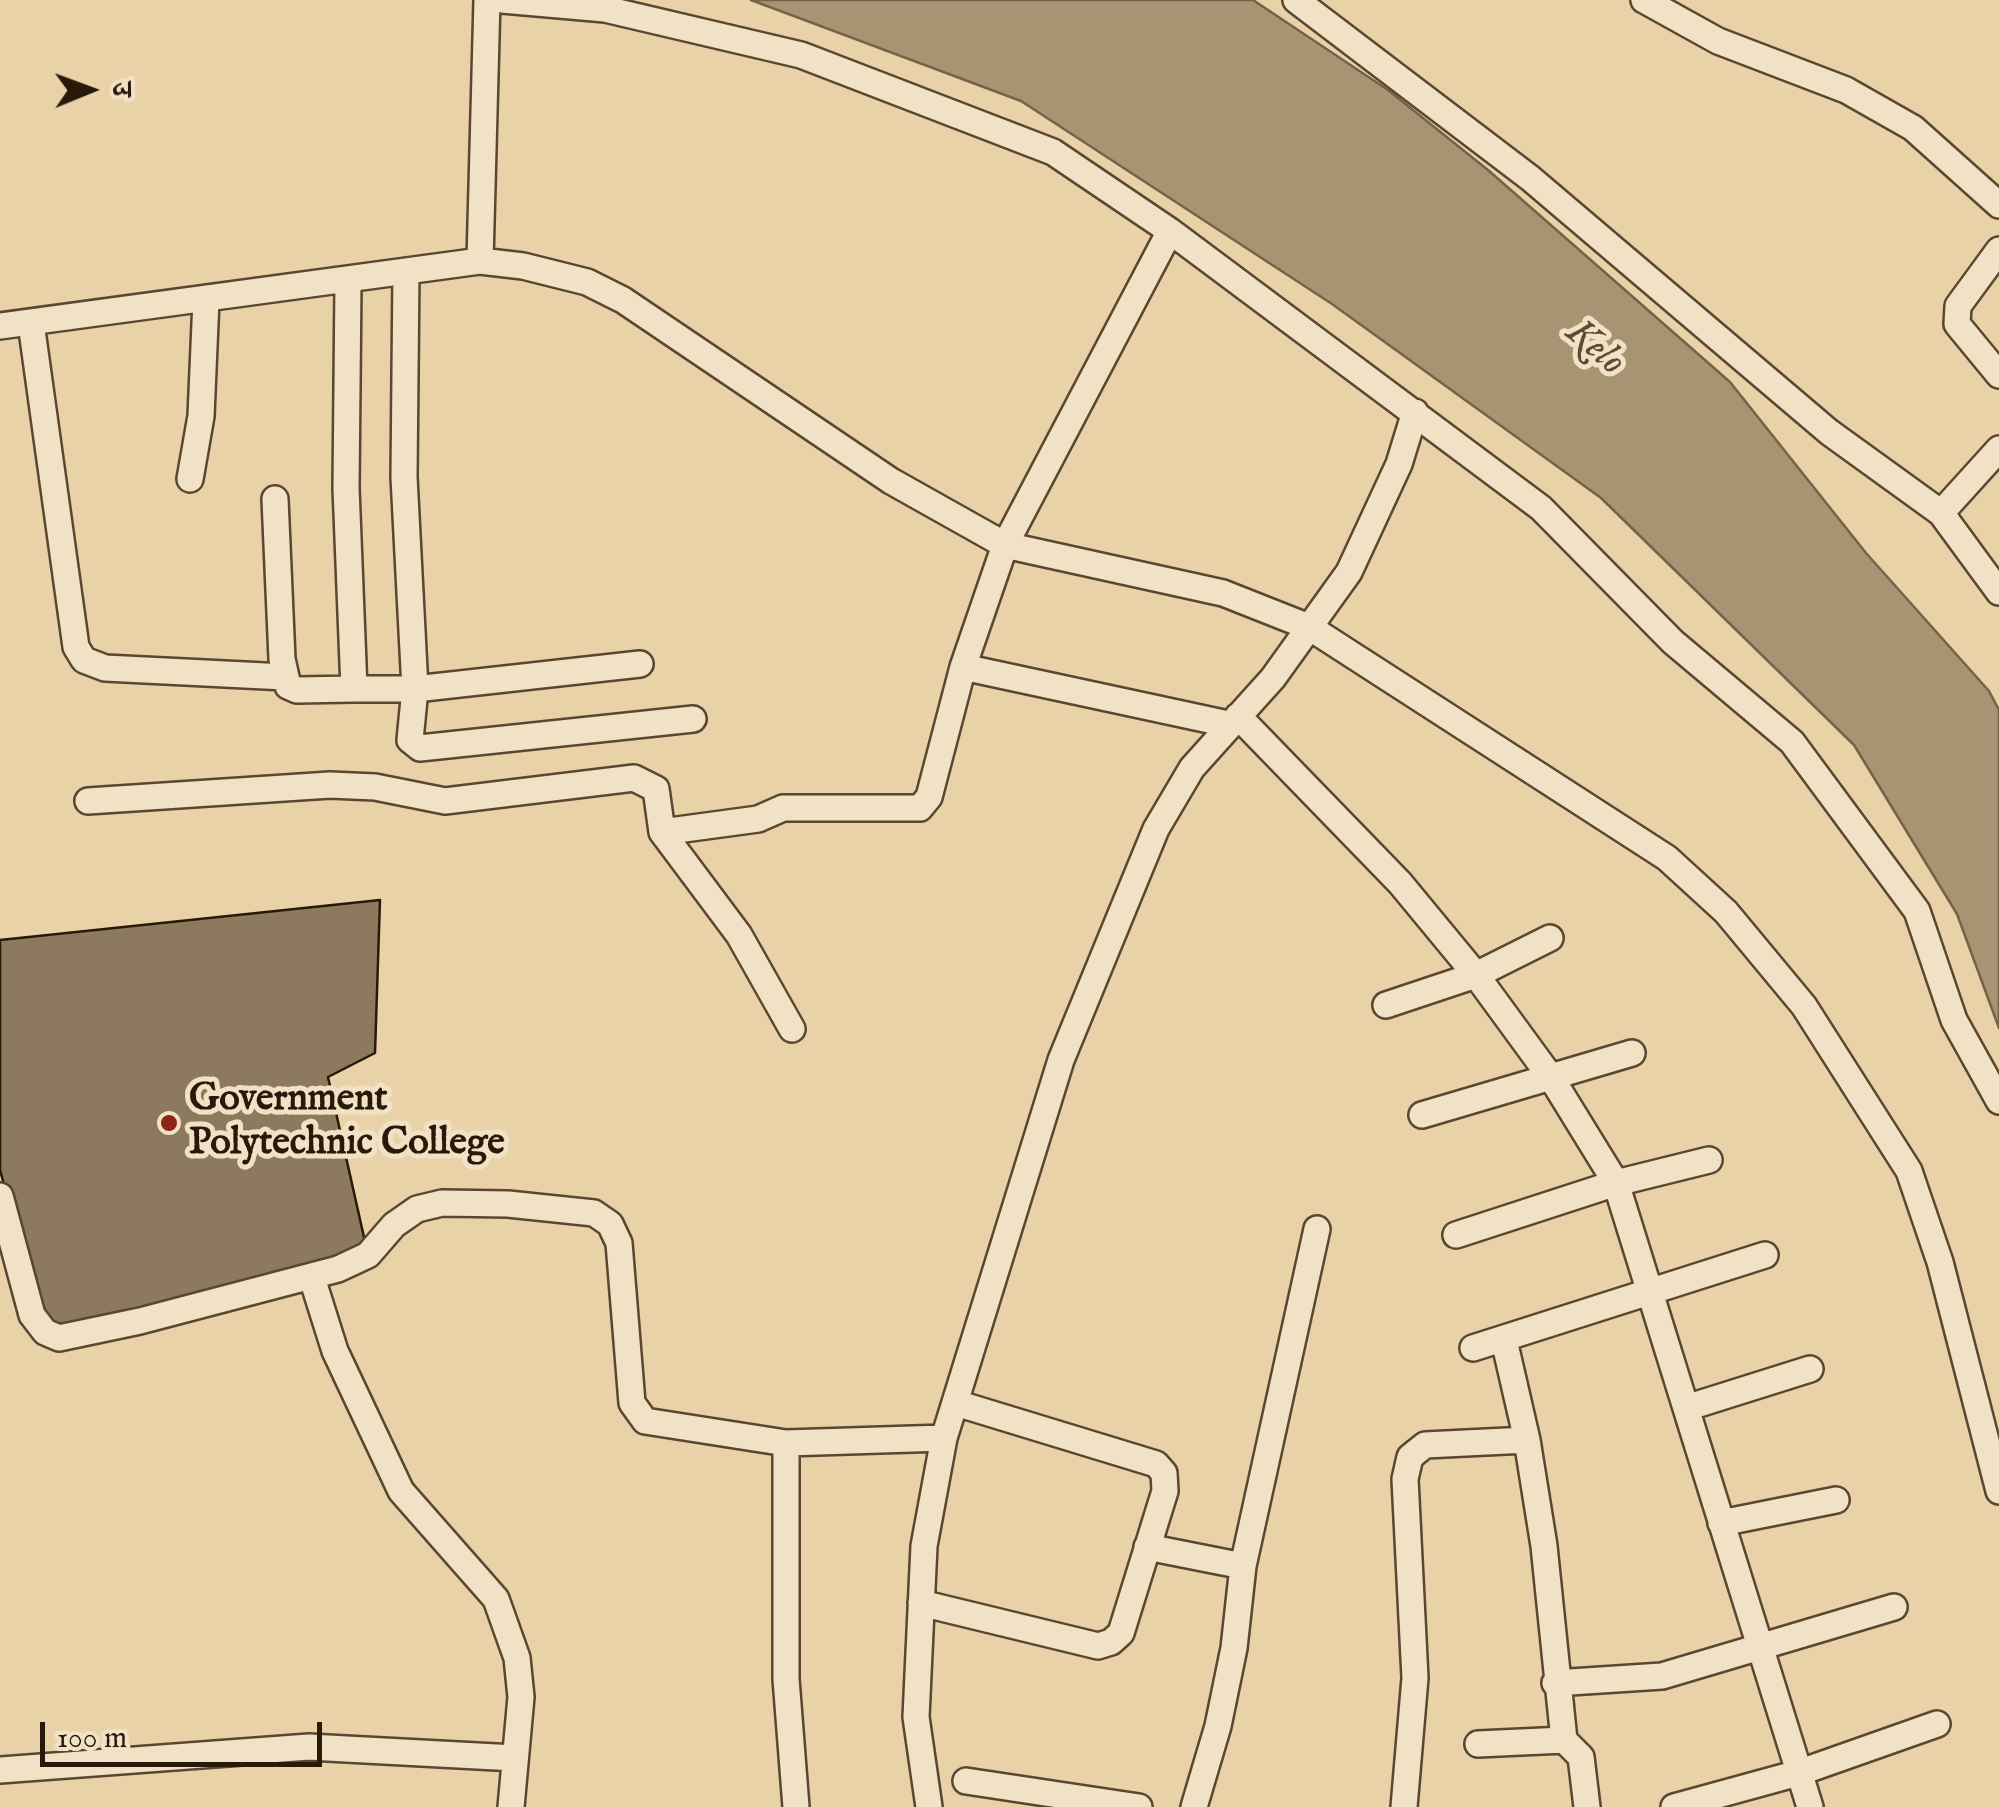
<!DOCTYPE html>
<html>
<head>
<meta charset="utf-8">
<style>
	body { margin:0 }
	#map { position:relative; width:1999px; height:1807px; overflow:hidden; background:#ead2a8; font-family:"IM FELL English","Noto Serif Devanagari",serif }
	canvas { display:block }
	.north { position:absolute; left:40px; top:40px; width:100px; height:100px; -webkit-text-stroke:8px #f1e2c6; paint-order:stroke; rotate:89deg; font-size:28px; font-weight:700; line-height:40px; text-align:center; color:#29190b }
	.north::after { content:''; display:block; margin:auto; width:35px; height:45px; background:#29190b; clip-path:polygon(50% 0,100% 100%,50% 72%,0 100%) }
	.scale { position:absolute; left:40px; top:1722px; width:282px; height:45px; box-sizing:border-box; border:5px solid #29190b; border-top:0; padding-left:12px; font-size:30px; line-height:35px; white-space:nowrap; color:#29190b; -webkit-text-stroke:8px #f1e2c6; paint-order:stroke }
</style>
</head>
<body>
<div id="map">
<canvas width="1999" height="1807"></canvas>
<div class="north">उ</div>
<div class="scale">100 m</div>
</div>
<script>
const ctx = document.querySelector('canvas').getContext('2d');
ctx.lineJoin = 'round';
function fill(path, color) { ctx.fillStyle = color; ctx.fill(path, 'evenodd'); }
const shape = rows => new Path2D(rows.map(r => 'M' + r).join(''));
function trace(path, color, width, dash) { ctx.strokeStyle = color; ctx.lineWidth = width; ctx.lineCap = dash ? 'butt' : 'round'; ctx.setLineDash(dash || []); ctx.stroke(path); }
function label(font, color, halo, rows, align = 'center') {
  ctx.font = font + ' "IM FELL English",serif'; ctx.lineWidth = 10; ctx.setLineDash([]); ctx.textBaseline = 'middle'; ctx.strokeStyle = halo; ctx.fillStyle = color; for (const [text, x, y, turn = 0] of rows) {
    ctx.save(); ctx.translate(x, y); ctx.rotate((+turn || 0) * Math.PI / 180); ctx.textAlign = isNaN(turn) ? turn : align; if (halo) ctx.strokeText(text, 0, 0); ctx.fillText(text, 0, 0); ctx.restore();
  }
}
const water = shape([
	[751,0,1253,0,1388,90,1488,170,1730,382,1866,553,1989,691,1999,710,1999,1028,1957,914,1854,745,1601,498,1332,304,1021,101,751,0]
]);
fill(water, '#a89373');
trace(water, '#756249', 2.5);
const building = shape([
	[380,900,375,1053,328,1077,368,1255,45,1332,0,1170,0,940,380,900]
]);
fill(building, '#8d795d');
trace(building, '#29190b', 2.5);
const minor = shape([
	[502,0,605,9,801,55,1053,152,1170,231,1541,508,1673,642,1792,742,1917,911,1954,1020,1999,1101],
	[1296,0,1530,178,1829,432,1941,513,1999,592],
	[1644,0,1718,41,1846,90,1913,128,1999,205],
	[1999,250,1958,306,1957,324,1999,375],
	[480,261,487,0],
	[406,271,404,477,415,689,640,664],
	[348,282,346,488,354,689,415,689,410,740,420,748,693,719],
	[31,323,76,647,84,660,105,668,285,677],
	[0,326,480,261,523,266,587,282,623,300,891,481,1005,545,1223,593,1309,627,1667,858,1726,912,1804,1006,1909,1171,1940,1262,1999,1491],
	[190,479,201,416,206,300],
	[275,499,282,659,288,686,297,690,354,689],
	[1941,513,1999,449],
	[963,667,1228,724],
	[1238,716,1400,883,1476,975,1552,1079,1616,1183,1810,1807],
	[88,801,330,785,375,787,445,801,634,778,656,789,662,832,758,819,783,808,920,808,929,797,963,667,1005,545,1170,231],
	[662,832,739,935,792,1029],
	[1386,1005,1476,975,1550,938],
	[1422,1115,1632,1053],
	[0,1196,32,1315,45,1332,59,1338,140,1321,338,1269,368,1255,394,1225,417,1209,442,1203,508,1204,594,1213,610,1224,619,1243,632,1403,645,1421,786,1443,944,1438],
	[1456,1235,1616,1183,1709,1160],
	[312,1278,335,1351,401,1491,496,1599,517,1658,521,1697,511,1807],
	[1504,1340,1527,1440,1544,1546,1564,1740],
	[1473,1348,1765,1255],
	[1686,1408,1810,1369],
	[786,1443,786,1679,796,1807],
	[1721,1523,1836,1500],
	[1147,1547,1243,1566],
	[921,1603,1098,1646,1111,1642,1121,1633,1165,1491,1164,1473,1156,1464,956,1403],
	[1555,1683,1662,1676,1894,1607],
	[1478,1744,1564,1740,1581,1757,1587,1807],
	[0,1770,309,1747,515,1758],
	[966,1781,1139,1807],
	[929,1807,916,1717,924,1546,944,1438,1061,1060,1156,829,1192,768,1273,678,1349,572,1399,464,1415,412],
	[1194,1807,1218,1726,1234,1648,1243,1566,1317,1229],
	[1404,1807,1415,1678,1405,1479,1410,1457,1425,1445,1527,1440],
	[1674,1807,1798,1773,1937,1724]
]);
trace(minor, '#594732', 30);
trace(minor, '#f1e2c6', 25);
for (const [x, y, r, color] of [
	[169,1123,10,"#8f2418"]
]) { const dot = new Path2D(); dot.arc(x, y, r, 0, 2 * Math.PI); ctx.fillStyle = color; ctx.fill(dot); trace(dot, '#f1e2c6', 4); }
label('bold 38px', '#29190b', '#f1e2c6', [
	["Government",189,1101],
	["Polytechnic College",189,1145]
], 'left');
label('italic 40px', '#5c4a35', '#f1e2c6', [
	["Kelo",1594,349,41]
]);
</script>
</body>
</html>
